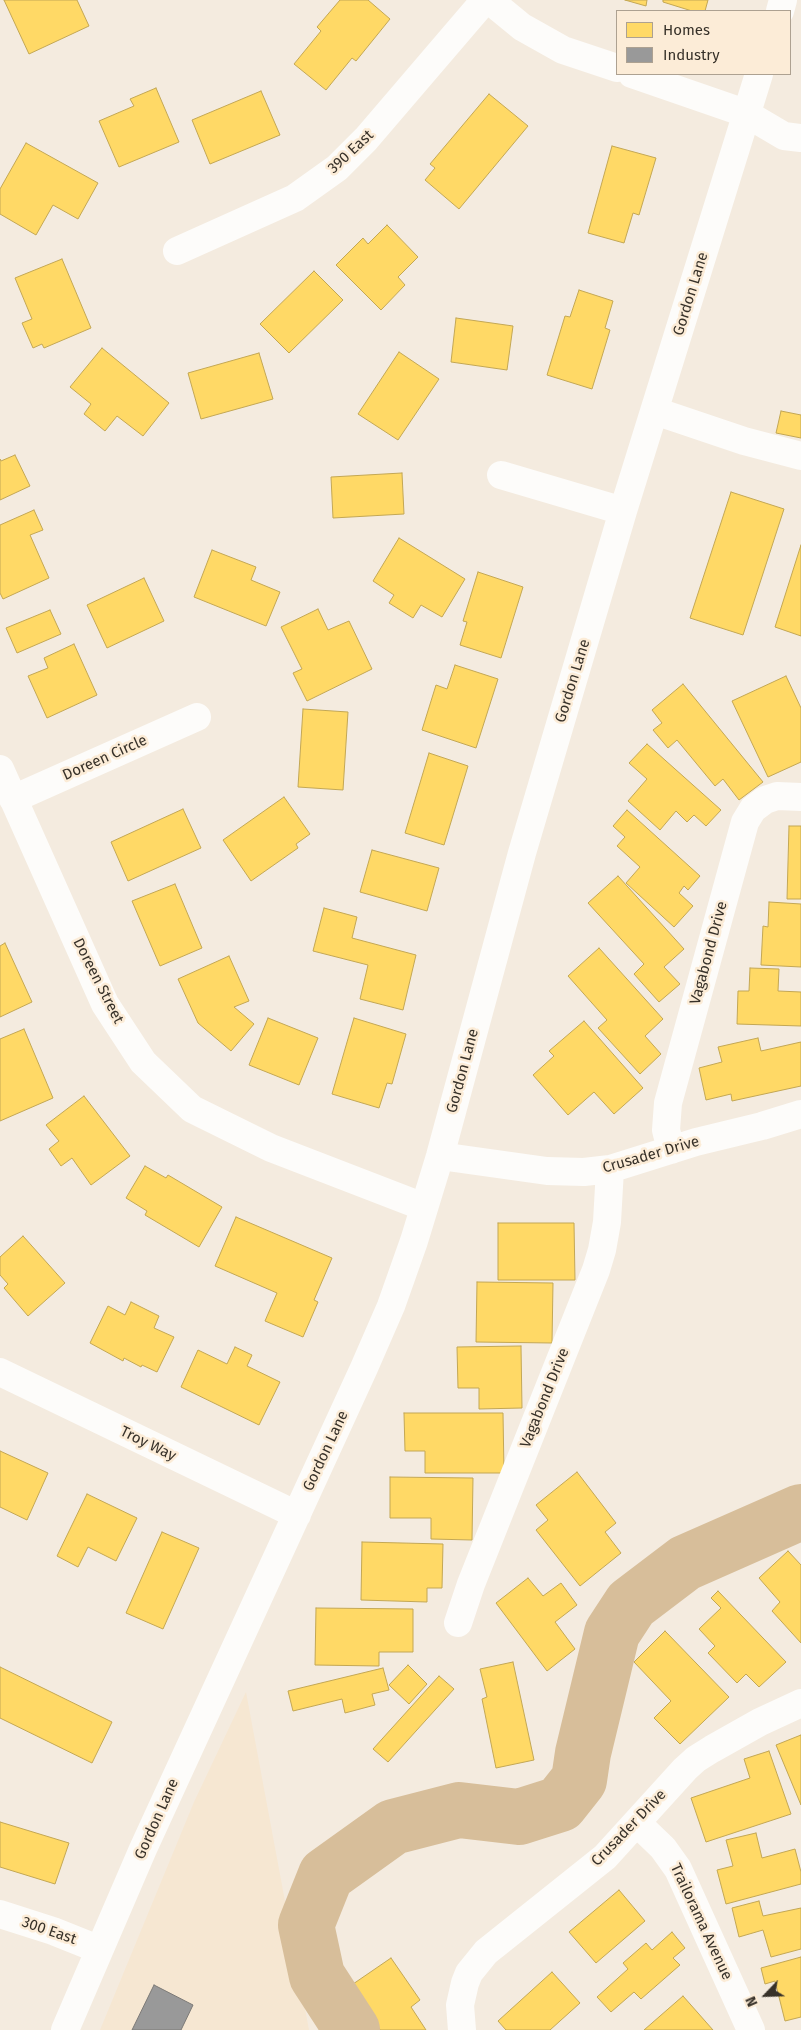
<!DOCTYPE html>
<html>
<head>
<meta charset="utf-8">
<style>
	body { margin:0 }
	#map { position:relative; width:801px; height:2030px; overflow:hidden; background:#f4ebdf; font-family:"Fira Sans",sans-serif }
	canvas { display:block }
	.legend { position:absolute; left:616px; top:10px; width:175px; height:65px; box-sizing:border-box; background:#fcecd7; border:1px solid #ada191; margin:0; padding:6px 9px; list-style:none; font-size:15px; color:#373129 }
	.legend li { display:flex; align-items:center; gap:10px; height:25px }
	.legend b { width:25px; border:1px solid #ada191 }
	.north { position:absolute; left:741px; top:1970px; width:50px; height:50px; -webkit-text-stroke:4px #fcecd7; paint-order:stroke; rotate:246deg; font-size:14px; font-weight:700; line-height:20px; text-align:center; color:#373129 }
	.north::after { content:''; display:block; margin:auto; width:18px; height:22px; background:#373129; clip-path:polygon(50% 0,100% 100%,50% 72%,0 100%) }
</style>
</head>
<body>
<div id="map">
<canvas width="801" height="2030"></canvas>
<ul class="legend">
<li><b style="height:14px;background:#ffd966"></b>Homes</li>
<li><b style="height:14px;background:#999"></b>Industry</li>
</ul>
<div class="north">N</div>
</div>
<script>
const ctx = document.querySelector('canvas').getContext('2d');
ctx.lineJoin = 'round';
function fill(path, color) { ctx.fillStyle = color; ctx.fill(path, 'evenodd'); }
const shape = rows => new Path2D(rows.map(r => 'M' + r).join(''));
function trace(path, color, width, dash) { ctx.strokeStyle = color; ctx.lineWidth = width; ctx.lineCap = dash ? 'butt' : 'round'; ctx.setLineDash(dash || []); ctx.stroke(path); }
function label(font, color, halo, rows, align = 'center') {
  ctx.font = font + ' "Fira Sans",sans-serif'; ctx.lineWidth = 5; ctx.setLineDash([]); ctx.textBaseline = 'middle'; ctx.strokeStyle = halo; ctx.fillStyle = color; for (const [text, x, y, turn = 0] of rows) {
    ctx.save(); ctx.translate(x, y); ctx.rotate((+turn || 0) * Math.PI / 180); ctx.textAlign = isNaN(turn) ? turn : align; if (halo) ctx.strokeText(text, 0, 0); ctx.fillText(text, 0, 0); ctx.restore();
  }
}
fill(shape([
	[246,1692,309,2030,100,2030,194,1802]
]), '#f6e7d2');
const homes = shape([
	[4,0,77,0,89,26,29,54,4,0],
	[340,0,368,0,390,19,356,61,352,58,326,90,294,64,321,31,317,27,340,0],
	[625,0,647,0,646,6,625,0],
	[663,0,708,0,705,11,692,11,663,2,663,0],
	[156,88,179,142,119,167,99,121,134,106,130,99,156,88],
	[261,91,280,135,210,164,192,120,261,91],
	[489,94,528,126,459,209,425,180,435,168,430,164,489,94],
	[26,143,98,183,78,219,53,205,36,235,0,214,0,189,26,143],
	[612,146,656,158,639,215,633,213,624,243,588,233,612,146],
	[387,225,418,257,398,277,405,285,381,310,336,265,363,238,368,244,387,225],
	[62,259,91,328,44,348,42,344,33,348,22,323,32,319,15,278,62,259],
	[314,271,343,300,289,353,260,324,314,271],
	[579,290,613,301,605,328,610,330,592,389,547,375,565,316,570,317,579,290],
	[456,318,513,326,507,370,451,362,456,318],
	[102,348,169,403,143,436,117,416,105,431,84,414,91,404,70,387,102,348],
	[399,352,439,379,398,440,358,414,399,352],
	[259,353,273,399,201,419,188,373,259,353],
	[781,411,801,415,801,438,776,433,781,411],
	[15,455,30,486,0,500,0,459,1,461,15,455],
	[402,473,404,514,333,518,331,477,402,473],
	[731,492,784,509,743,635,690,618,731,492],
	[34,510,43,530,30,535,49,578,3,599,0,593,0,525,34,510],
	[399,538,465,579,442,617,421,605,413,618,389,603,394,595,373,581,399,538],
	[801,545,801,636,775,627,801,545],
	[212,550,256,567,251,580,280,592,266,626,194,597,212,550],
	[478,572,523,587,501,658,460,645,467,622,463,621,478,572],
	[144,578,164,621,107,648,87,605,144,578],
	[318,609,328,630,349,621,372,669,307,701,293,673,302,669,281,627,318,609],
	[50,610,61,634,17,653,6,628,50,610],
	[74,644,97,695,47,718,28,676,48,668,44,658,74,644],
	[455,665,498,679,476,748,422,730,436,685,447,689,455,665],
	[786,676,801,708,801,762,768,777,732,701,786,676],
	[683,684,763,782,739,800,723,779,715,786,677,740,668,748,653,730,662,723,652,710,683,684],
	[303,709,348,712,343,790,298,787,303,709],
	[647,744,721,810,706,826,694,815,687,822,676,811,660,830,628,801,647,779,629,763,647,744],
	[429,753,468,766,444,845,405,833,429,753],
	[284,797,310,834,296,844,298,848,251,881,223,840,284,797],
	[183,809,201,848,128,881,111,842,183,809],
	[627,810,700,876,688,890,684,886,679,893,693,906,674,927,626,883,640,867,617,846,625,837,613,826,627,810],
	[789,826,801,826,801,899,787,899,789,826],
	[372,850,439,868,427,911,360,892,372,850],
	[618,876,684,949,664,967,680,984,659,1002,634,974,644,964,588,903,618,876],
	[175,884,202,948,160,966,132,901,175,884],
	[769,902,801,904,801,967,761,965,763,926,768,927,769,902],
	[324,908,357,917,352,938,416,955,403,1010,360,999,368,965,313,951,324,908],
	[5,943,32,1002,0,1017,0,946,5,943],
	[599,948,663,1019,645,1036,661,1054,640,1074,598,1028,607,1020,568,976,599,948],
	[229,956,249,1001,234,1007,254,1024,231,1051,198,1023,178,979,229,956],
	[750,968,779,969,778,991,801,992,801,1026,737,1024,738,991,749,991,750,968],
	[268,1018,318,1038,299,1085,249,1065,268,1018],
	[354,1018,406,1034,392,1084,387,1083,379,1108,332,1094,354,1018],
	[584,1021,643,1088,614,1114,594,1092,568,1115,533,1075,554,1056,549,1051,584,1021],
	[24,1029,53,1098,0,1121,0,1039,24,1029],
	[758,1038,761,1051,801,1042,801,1086,732,1101,731,1094,706,1100,699,1068,722,1062,718,1047,758,1038],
	[84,1096,130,1156,91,1185,72,1158,61,1166,49,1149,59,1141,46,1125,84,1096],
	[145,1166,166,1178,168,1175,222,1207,199,1247,145,1215,147,1211,126,1198,145,1166],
	[236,1217,332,1258,314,1300,318,1302,303,1337,265,1321,277,1293,215,1266,236,1217],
	[498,1223,574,1223,575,1280,498,1280,498,1223],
	[23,1236,65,1283,28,1316,4,1288,8,1284,0,1275,0,1257,23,1236],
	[477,1282,553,1283,552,1343,476,1342,477,1282],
	[131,1302,159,1316,154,1328,174,1337,157,1372,142,1365,141,1367,124,1358,123,1361,90,1343,108,1306,125,1315,131,1302],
	[521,1346,522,1408,479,1409,479,1388,458,1388,457,1347,521,1346],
	[235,1347,252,1355,247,1366,280,1382,259,1425,181,1387,198,1350,227,1364,235,1347],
	[404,1413,503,1413,504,1473,425,1473,425,1451,405,1451,404,1413],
	[0,1451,48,1473,27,1520,0,1507,0,1451],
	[577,1472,616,1523,605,1532,621,1553,580,1586,536,1530,548,1520,536,1505,577,1472],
	[390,1477,473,1478,472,1540,431,1539,431,1518,390,1518,390,1477],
	[87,1494,137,1518,116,1561,88,1547,78,1567,57,1556,87,1494],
	[162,1532,199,1548,163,1629,126,1613,162,1532],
	[362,1542,443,1544,442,1588,427,1588,427,1602,361,1600,362,1542],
	[788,1551,801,1565,801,1643,772,1611,780,1602,759,1578,788,1551],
	[528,1578,543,1596,561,1583,577,1605,555,1622,575,1649,547,1671,496,1603,528,1578],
	[718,1591,786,1662,759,1687,746,1674,737,1683,708,1653,715,1646,699,1629,721,1608,711,1598,718,1591],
	[316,1608,413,1609,413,1652,379,1652,379,1666,315,1665,316,1608],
	[665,1631,729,1697,680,1744,654,1718,671,1701,634,1662,665,1631],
	[513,1662,534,1760,496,1768,482,1699,487,1697,480,1669,513,1662],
	[408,1665,427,1684,409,1704,389,1685,408,1665],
	[0,1667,112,1722,92,1763,0,1718,0,1667],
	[383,1668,389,1690,372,1694,375,1705,345,1713,342,1699,293,1711,288,1691,383,1668],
	[439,1676,454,1689,388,1762,373,1749,439,1676],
	[801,1735,801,1805,776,1745,801,1735],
	[769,1751,791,1814,706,1842,691,1798,750,1778,744,1759,769,1751],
	[0,1822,69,1843,55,1884,0,1867,0,1822],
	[756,1833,762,1858,795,1849,801,1872,801,1884,726,1904,717,1870,733,1866,726,1840,756,1833],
	[619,1890,645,1921,596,1963,569,1932,619,1890],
	[759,1901,763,1916,801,1908,801,1949,771,1957,763,1930,739,1937,732,1908,759,1901],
	[672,1932,685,1948,673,1958,680,1965,641,1999,634,1992,611,2012,597,1997,628,1969,623,1963,646,1943,652,1950,672,1932],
	[801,1957,801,2017,785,2021,775,1981,765,1984,761,1968,801,1957],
	[391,1958,420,2000,411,2007,426,2030,380,2030,374,2021,360,2030,337,1995,391,1958],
	[552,1972,580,2003,550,2030,506,2030,498,2021,552,1972],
	[683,1996,713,2030,644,2030,683,1996]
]);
fill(homes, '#ffd966');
trace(homes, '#c3a754', 1);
const industry = shape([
	[154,1985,193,2005,181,2030,132,2030,154,1985]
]);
fill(industry, '#999');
trace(industry, '#7c7a77', 1);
trace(shape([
	[352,2030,317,1976,306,1925,326,1875,393,1827,459,1810,519,1817,560,1804,579,1780,583,1753,612,1633,631,1604,685,1563,801,1512]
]), '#d7be9a', 56);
trace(shape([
	[489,0,522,27,563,50,617,68],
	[780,11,783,0],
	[632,74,745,113,784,136,801,138],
	[177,251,295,198,337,168,366,139,485,0],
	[655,411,744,441,801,456],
	[501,475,623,511],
	[0,769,105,1004,143,1062,192,1109,271,1148,424,1207],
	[13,799,197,717],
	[671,1150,666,1130,668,1103,745,822,753,809,765,800,777,796,801,797],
	[440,1156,547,1171,584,1172,610,1169,696,1142,762,1126,801,1114],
	[0,1372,297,1515],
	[458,1623,471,1584,596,1270,602,1250,607,1222,610,1169],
	[637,1823,663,1848,678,1869,751,2030],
	[0,1914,53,1931,98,1949],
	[65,2030,143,1849,364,1368,391,1306,414,1241,440,1156,522,853,623,511,759,74],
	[462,2030,460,2005,465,1983,469,1973,486,1952,605,1857,685,1769,696,1759,712,1749,760,1722,801,1703]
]), '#fdfcfa', 28);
label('15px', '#373129', '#fcecd7', [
	["390 East",351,152,-43],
	["Gordon Lane",691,294,-73],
	["Gordon Lane",573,681,-73],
	["Doreen Circle",105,758,-24],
	["Vagabond Drive",709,953,-75],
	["Doreen Street",98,981,63],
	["Gordon Lane",463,1071,-75],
	["Crusader Drive",651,1155,-16],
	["Vagabond Drive",545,1398,-68],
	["Troy Way",148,1444,26],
	["Gordon Lane",326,1451,-65],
	["Gordon Lane",157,1819,-66],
	["Crusader Drive",629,1828,-46],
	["Trailorama Avenue",701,1922,65],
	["300 East",49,1931,19]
]);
</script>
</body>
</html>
